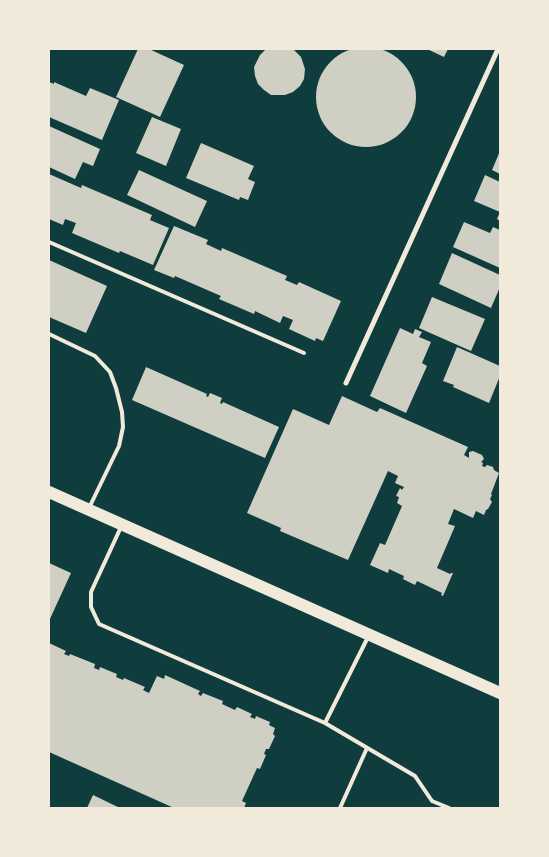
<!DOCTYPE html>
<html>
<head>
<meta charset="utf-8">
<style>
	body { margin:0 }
	#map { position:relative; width:549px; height:857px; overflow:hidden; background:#0f3d3e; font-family:Barlow,sans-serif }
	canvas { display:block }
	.frame { position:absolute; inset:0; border:50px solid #f1e9da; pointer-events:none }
</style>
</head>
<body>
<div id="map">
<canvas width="549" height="857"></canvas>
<div class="frame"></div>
</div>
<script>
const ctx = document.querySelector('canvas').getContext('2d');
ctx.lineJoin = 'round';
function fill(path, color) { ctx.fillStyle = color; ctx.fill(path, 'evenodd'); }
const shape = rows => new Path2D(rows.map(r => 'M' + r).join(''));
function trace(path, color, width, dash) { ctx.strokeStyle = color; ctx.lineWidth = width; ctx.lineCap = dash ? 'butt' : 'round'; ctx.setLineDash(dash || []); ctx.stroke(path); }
fill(shape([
	'316 97a50 50 0 1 1 100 0a50 50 0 1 1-100 0Z',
	[138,49,149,49,184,65,160,117,116,97],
	[266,49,293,49,301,57,305,69,304,79,300,86,293,92,285,95,271,95,264,90,258,84,255,76,254,67,260,55],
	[427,49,448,49,444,57],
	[49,82,54,84,54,82,86,96,90,88,119,100,102,140,49,117],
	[152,117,181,129,166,166,136,153],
	[49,126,100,149,93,166,83,162,75,179,49,167],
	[201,143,254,166,248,179,255,182,248,200,240,197,239,200,186,178],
	[500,151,500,174,492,170],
	[139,170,207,201,195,227,127,195],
	[49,174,81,188,82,185,152,215,150,220,169,228,153,265,120,251,119,253,72,233,76,223,65,219,63,225,49,219],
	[485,175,500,182,500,221,497,219,500,212,474,201],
	[464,222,490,233,493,227,500,230,500,268,453,247],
	[174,226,208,240,206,244,221,251,222,248,287,276,285,280,297,285,299,282,341,301,323,341,316,338,315,341,289,329,293,320,283,316,280,323,255,311,254,314,219,299,221,296,175,276,174,278,154,270],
	[452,253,500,275,500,287,491,308,439,284],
	[49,260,107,286,86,333,49,317],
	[432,297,485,319,471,351,419,328],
	[400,328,413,334,415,329,422,332,419,337,431,342,422,363,427,366,406,413,370,396],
	[457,347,500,366,500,376,489,403,453,387,454,385,443,381],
	[146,367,207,394,206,396,208,397,210,393,222,398,220,403,222,404,223,402,279,427,265,458,132,400],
	[342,396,377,412,380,408,468,447,464,455,469,458,469,452,473,451,482,455,484,459,481,462,483,463,482,466,485,467,487,465,493,467,494,470,499,473,491,494,492,495,490,499,492,502,488,509,486,510,484,515,476,511,473,518,454,509,448,524,455,526,437,568,450,574,451,573,453,573,443,596,441,595,442,593,417,581,415,585,403,579,404,576,389,569,388,573,370,565,380,543,385,545,402,506,397,503,399,497,396,496,400,488,402,490,404,487,395,483,398,476,388,471,348,560,280,531,281,528,247,513,293,409,329,425],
	[49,563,71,573,49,621],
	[49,643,66,651,64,654,69,656,70,654,95,664,94,668,99,670,100,667,117,674,116,677,123,680,124,678,145,687,143,690,149,693,157,676,164,679,165,675,200,691,198,694,201,696,203,693,223,701,222,704,235,710,237,707,252,714,250,717,255,719,256,716,270,722,269,725,275,728,273,734,275,736,269,749,266,749,264,754,266,755,260,769,257,768,242,801,246,803,244,808,174,808,49,752],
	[93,795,120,808,87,808]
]), '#cfcfc3');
trace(shape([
	[49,242,304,353],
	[49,334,95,356,110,372,116,388,122,412,123,427,119,446,89,508],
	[121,527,91,592,91,607,99,624,325,723,415,776,432,801,449,808],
	[325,723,368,637],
	[340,808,367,748]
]), '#f1e9da', 4);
trace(shape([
	[346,383,498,49]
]), '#f1e9da', 5);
trace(shape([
	[49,492,500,693]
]), '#f1e9da', 12);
</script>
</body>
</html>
